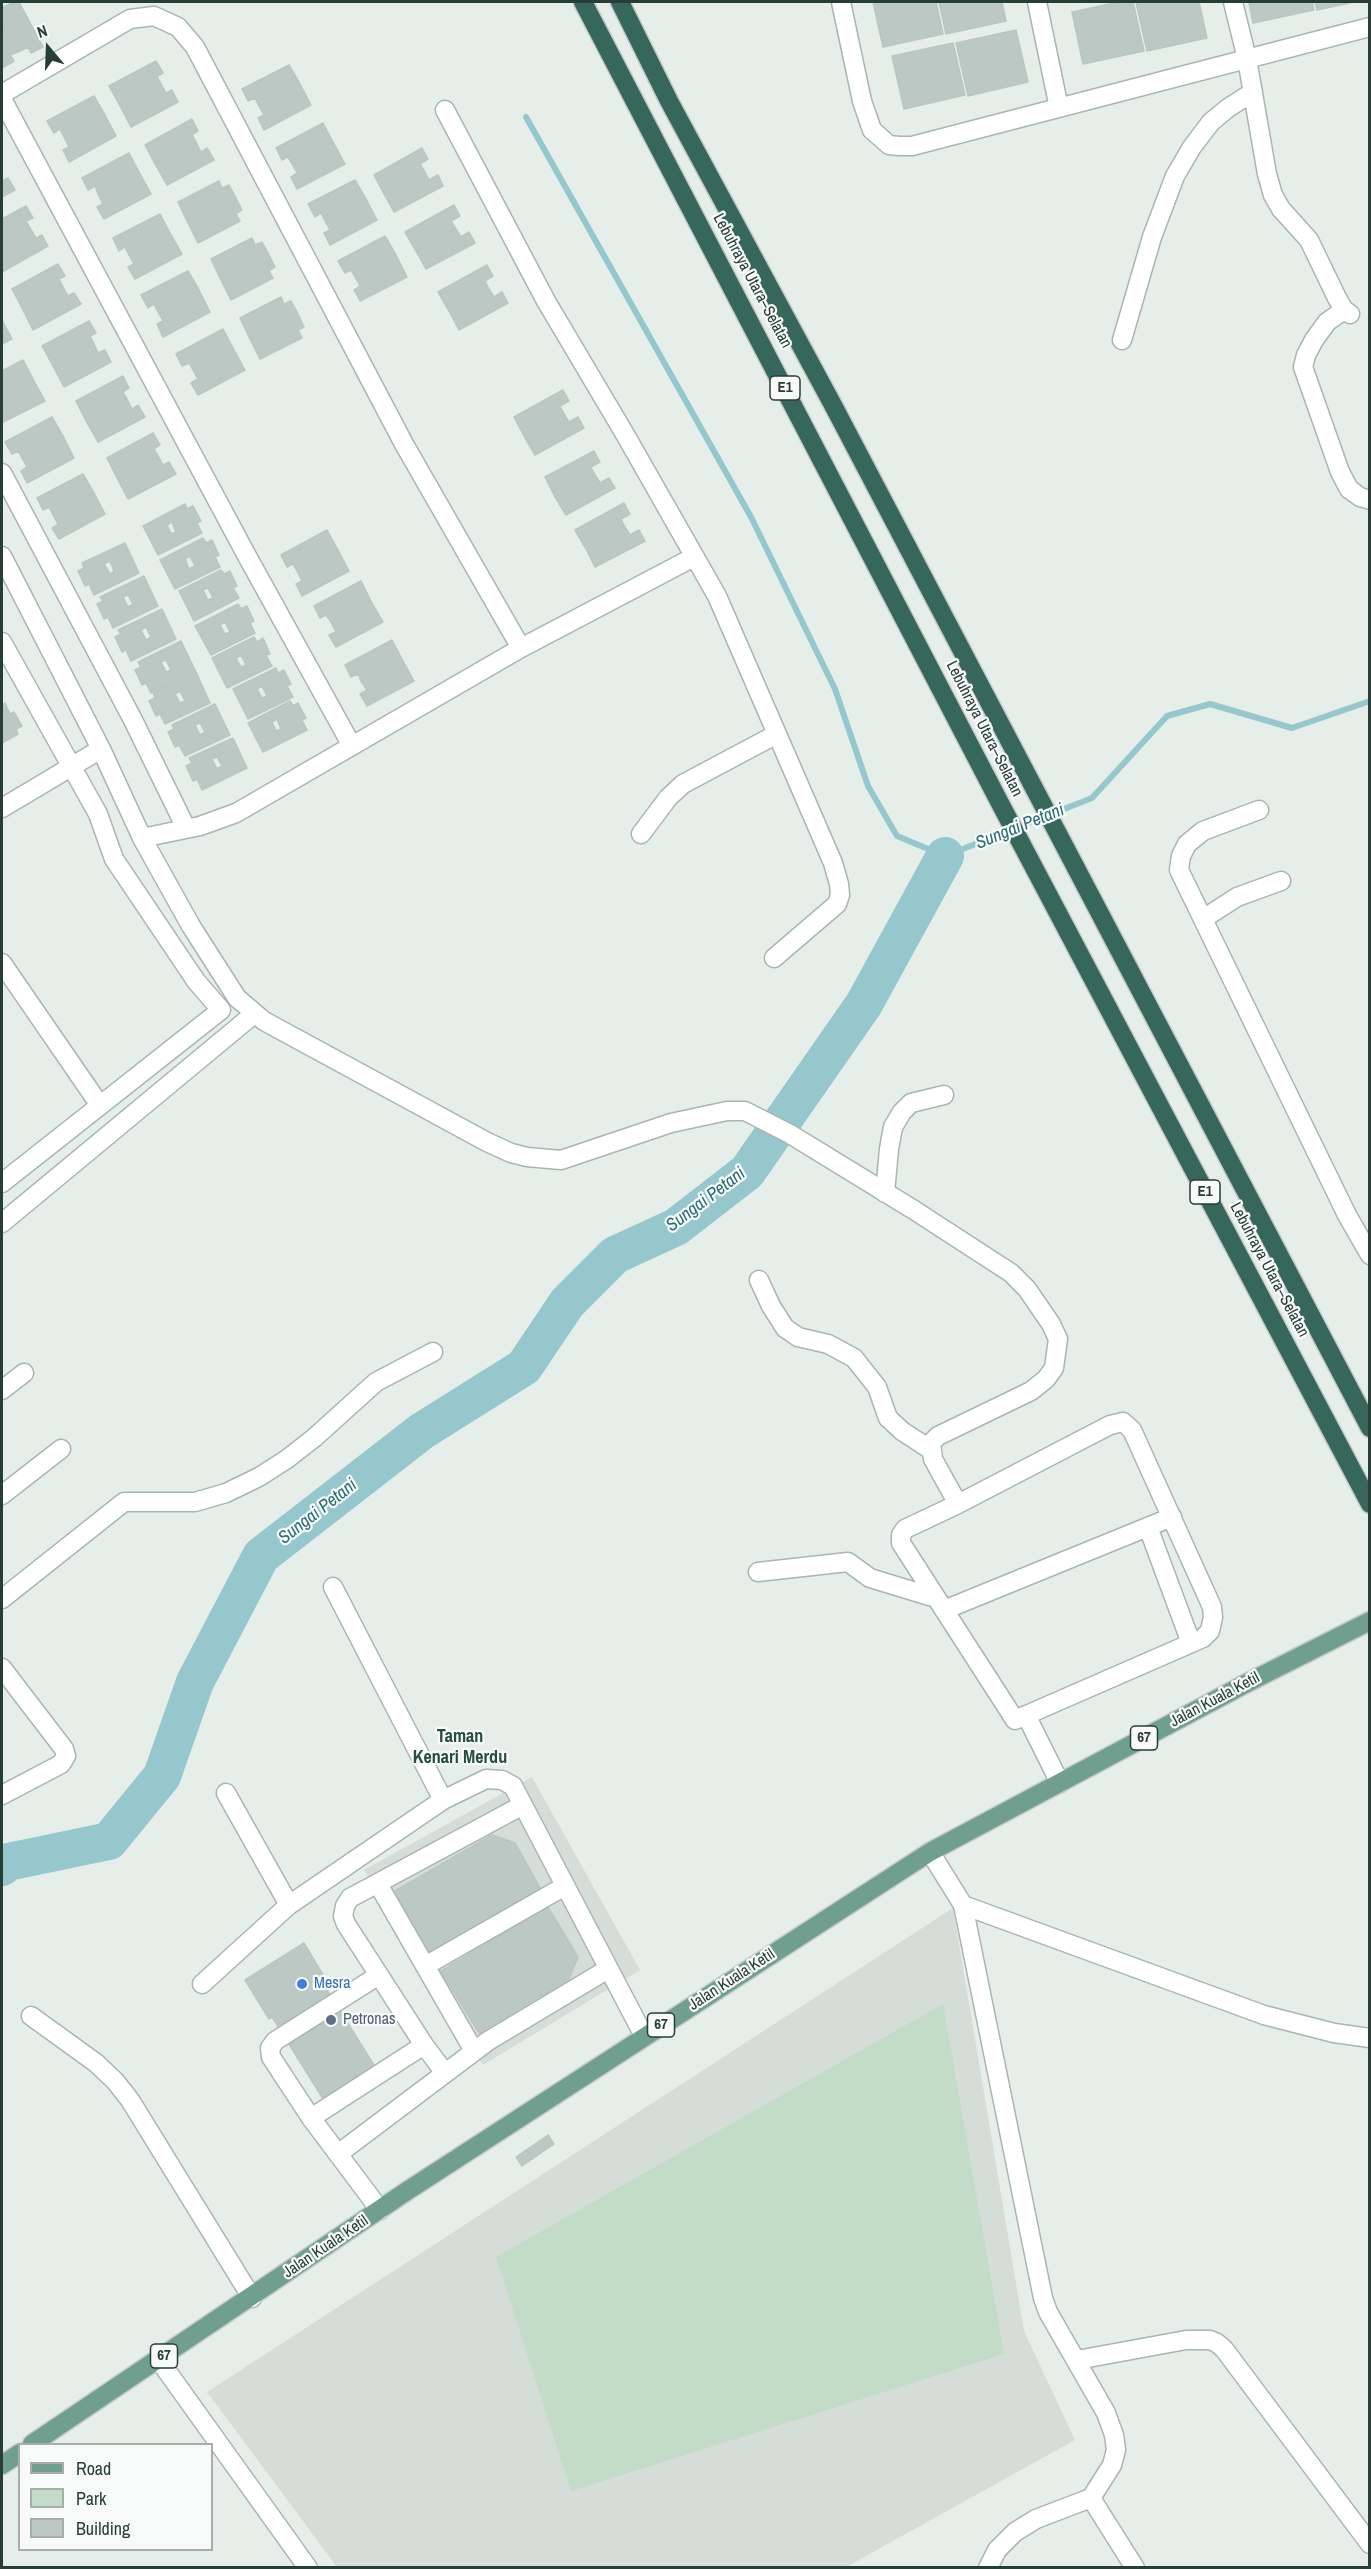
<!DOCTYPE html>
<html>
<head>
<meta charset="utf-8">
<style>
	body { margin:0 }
	#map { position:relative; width:1371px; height:2569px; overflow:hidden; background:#e6eeea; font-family:"Archivo Narrow",sans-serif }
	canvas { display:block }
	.frame { position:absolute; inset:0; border:3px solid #273e36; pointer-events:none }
	.legend { position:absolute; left:18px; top:2443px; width:195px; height:108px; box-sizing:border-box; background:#f7faf8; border:2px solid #a4afaa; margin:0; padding:8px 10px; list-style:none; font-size:18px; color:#273e36 }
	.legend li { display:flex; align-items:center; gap:12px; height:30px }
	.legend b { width:30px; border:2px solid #a4afaa }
	.north { position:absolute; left:18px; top:18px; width:60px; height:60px; -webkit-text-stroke:4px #f7faf8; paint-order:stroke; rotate:341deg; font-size:16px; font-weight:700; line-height:24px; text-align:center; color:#273e36 }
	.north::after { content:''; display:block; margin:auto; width:21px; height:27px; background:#273e36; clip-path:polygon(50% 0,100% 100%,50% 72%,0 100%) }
</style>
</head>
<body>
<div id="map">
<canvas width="1371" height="2569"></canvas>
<div class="frame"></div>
<ul class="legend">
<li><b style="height:8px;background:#709e8f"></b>Road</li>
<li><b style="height:16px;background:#c2dcc7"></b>Park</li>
<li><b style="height:16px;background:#bcc8c3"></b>Building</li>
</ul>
<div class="north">N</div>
</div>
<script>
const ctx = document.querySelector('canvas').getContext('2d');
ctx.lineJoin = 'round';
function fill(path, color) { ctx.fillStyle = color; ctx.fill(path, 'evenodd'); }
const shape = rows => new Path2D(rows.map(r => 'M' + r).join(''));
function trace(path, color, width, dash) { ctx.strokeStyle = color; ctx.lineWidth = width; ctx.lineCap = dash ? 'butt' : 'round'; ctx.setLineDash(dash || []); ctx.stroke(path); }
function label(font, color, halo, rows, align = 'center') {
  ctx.font = font + ' "Archivo Narrow",sans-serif'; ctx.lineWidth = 4.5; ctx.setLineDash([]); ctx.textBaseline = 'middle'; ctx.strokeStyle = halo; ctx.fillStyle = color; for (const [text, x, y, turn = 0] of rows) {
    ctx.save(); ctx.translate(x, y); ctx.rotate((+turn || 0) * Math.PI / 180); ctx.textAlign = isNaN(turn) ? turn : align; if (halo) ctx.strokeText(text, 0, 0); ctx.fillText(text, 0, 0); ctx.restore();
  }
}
fill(shape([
	[532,1777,640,1970,483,2065,364,1870],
	[953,1908,1024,2331,1075,2440,846,2567,337,2567,207,2392]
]), '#d5ddd9');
fill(shape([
	[943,2004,1004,2354,571,2491,496,2257]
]), '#c2dcc7');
trace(shape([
	[526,117,751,517,835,689,868,786,897,836,945,856,1092,798,1167,716,1210,704,1292,728,1370,701]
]), '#95c7cc', 6);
trace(shape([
	[2,1867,8,1862,109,1841,162,1776,195,1682,261,1556,422,1431,524,1367,567,1303,615,1255,676,1227,747,1172,864,1004,945,856]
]), '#95c7cc', 38);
const building = shape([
	[14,2,19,2,43,47,31,53,28,47,18,52,2,20,2,8,14,2],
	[873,2,936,2,943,34,883,47,873,2],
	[939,2,1002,2,1006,21,946,34,939,2],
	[1119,2,1133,2,1144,51,1083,64,1072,12,1119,2],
	[1136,2,1199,2,1207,38,1147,51,1136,2],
	[1249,2,1312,2,1314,10,1253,23,1249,2],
	[1315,2,1354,2,1317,10,1315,2],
	[2,20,18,52,10,55,14,61,2,68,2,20],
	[1016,30,1028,82,968,96,956,43,1016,30],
	[953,43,965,95,904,109,892,56,953,43],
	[156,61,163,73,157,76,161,84,120,106,109,86,156,61],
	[289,65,300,84,259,106,255,98,248,101,242,89,289,65],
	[161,84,166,93,172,90,178,102,131,127,120,106,161,84],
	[300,84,311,105,264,130,258,118,264,115,259,106,300,84],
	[94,96,105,115,64,137,60,129,54,133,47,121,94,96],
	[105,115,116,136,69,162,63,150,69,147,64,137,105,115],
	[192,119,198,131,192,135,196,142,155,164,145,145,192,119],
	[323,123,333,142,292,164,288,157,282,160,276,148,323,123],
	[196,142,201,152,207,148,214,160,167,185,155,164,196,142],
	[333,142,345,164,297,189,291,177,297,173,292,164,333,142],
	[422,148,428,159,420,164,425,172,384,194,374,175,422,148],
	[129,153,139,172,98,194,95,186,88,190,82,178,129,153],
	[139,172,151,194,104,219,97,207,103,204,98,194,139,172],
	[425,172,429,180,438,175,443,186,394,212,384,194,425,172],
	[8,178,15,190,2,197,2,181,8,178],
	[355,180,366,199,325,221,321,213,315,217,308,204,355,180],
	[219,181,222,188,229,185,235,196,187,221,178,202,219,181],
	[235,196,242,210,236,214,240,221,198,243,187,221,235,196],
	[366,199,377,220,330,245,324,233,330,230,325,221,366,199],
	[454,205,460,216,451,221,456,229,416,251,405,232,454,205],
	[26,206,33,218,26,221,30,228,2,244,2,219,26,206],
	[160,214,170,233,129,255,125,247,119,251,113,238,160,214],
	[30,228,36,238,42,235,48,246,2,272,2,244,30,228],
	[456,229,461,237,469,232,475,243,426,269,416,251,456,229],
	[170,233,182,254,135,279,128,267,134,264,129,255,170,233],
	[385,236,396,255,355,277,351,270,345,273,338,261,385,236],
	[252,238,255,245,262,242,268,253,220,278,211,259,252,238],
	[268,253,275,267,269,271,273,278,231,300,220,278,268,253],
	[396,255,407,277,360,301,354,290,360,286,355,277,396,255],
	[58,264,65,276,59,279,63,287,22,308,12,289,58,264],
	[487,265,493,276,485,281,489,289,449,311,438,292,487,265],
	[188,271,199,290,158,312,154,304,148,308,141,295,188,271],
	[63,287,68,296,74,293,81,304,33,330,22,308,63,287],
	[489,289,494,297,502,292,508,303,459,330,449,311,489,289],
	[199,290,210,312,163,337,157,324,163,321,158,312,199,290],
	[281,297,284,304,291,301,297,312,249,337,240,318,281,297],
	[297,312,304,327,298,330,302,338,260,359,249,337,297,312],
	[2,320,12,339,2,344,2,320],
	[89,321,96,333,90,336,94,344,53,366,42,346,89,321],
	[223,329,233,348,193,370,189,363,182,366,176,354,223,329],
	[94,344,98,353,105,350,111,362,64,387,53,366,94,344],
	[233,348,245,370,198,395,191,383,198,379,193,370,233,348],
	[23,360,33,379,2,395,2,371,23,360],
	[123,376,129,388,123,392,127,399,86,421,76,401,123,376],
	[33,379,45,401,3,422,2,395,33,379],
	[563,390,569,401,560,406,564,414,524,436,514,417,563,390],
	[127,399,132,409,138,405,145,417,98,442,86,421,127,399],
	[564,414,569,422,578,417,584,428,535,455,524,436,564,414],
	[52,417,63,436,22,458,18,451,12,454,5,442,52,417],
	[153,433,160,445,154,449,158,456,117,478,107,458,153,433],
	[63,436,74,458,27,483,21,471,27,467,22,458,63,436],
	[594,451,600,462,591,467,595,475,555,497,545,477,594,451],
	[158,456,163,465,169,462,176,474,128,499,117,478,158,456],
	[83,474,94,493,53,515,49,507,43,510,37,498,83,474],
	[595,475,600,483,609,478,615,488,566,515,555,497,595,475],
	[94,493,105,514,59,539,52,528,58,524,53,515,94,493],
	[624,503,630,514,621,519,625,527,586,549,575,530,624,503],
	[185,504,187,509,193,506,201,521,197,523,202,533,158,555,143,526,185,504],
	[172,522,176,532,171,534,167,525,172,522],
	[625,527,630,535,639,530,645,541,595,567,586,549,625,527],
	[327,530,338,550,297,571,293,564,287,567,281,555,327,530],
	[203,538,206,543,212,540,219,555,215,557,220,567,175,589,160,560,203,538],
	[190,556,195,566,189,569,185,559,190,556],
	[125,543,139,573,94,595,89,584,85,586,78,571,84,568,82,563,125,543],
	[110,561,114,571,110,574,104,564,110,561],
	[338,550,349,571,302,596,296,584,302,581,297,571,338,550],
	[221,570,224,574,230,571,237,586,233,588,239,598,194,621,179,591,221,570],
	[208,588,213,598,208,600,203,590,208,588],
	[144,576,158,606,113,628,108,617,104,619,97,604,103,601,100,597,144,576],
	[128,595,133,604,128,607,123,597,128,595],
	[361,581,371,601,331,622,326,615,320,618,314,606,361,581],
	[371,601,383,622,336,647,329,635,336,632,331,622,371,601],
	[238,604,241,609,247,606,254,621,250,623,255,633,211,655,195,626,238,604],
	[225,622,230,632,225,634,220,625,225,622],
	[162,609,176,639,131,661,126,650,122,652,115,637,121,634,118,630,162,609],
	[146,627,151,637,146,640,141,630,146,627],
	[254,637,257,642,263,638,270,654,266,655,272,666,227,688,212,658,254,637],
	[241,655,246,665,241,667,236,658,241,655],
	[392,640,402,659,361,681,358,674,351,677,345,665,392,640],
	[181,641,196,672,151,693,146,683,142,685,135,670,141,667,138,662,181,641],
	[166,660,171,670,166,672,161,662,166,660],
	[402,659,414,681,367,706,360,694,367,690,361,681,402,659],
	[276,668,278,673,284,670,291,684,287,686,293,697,248,719,233,689,276,668],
	[262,686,267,696,262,698,257,689,262,686],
	[196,672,210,703,165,724,160,714,156,716,149,701,155,698,153,693,196,672],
	[180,691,185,701,180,703,175,694,180,691],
	[290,701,293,706,298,703,306,718,302,720,307,730,263,752,248,723,290,701],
	[277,719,281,729,276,731,272,722,277,719],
	[5,703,10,714,14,712,22,726,16,729,18,734,2,743,2,705,5,703],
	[215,704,230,735,185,756,179,745,175,747,168,732,174,729,172,725,215,704],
	[200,723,205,732,200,735,195,725,200,723],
	[233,738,247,768,202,790,197,779,193,781,186,766,192,763,189,758,233,738],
	[217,757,222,766,217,769,212,759,217,757],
	[492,1835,515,1843,543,1893,431,1956,395,1891,492,1835],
	[548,1907,578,1957,569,1979,479,2033,441,1971,548,1907],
	[304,1943,328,1983,269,2019,245,1980,304,1943],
	[324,1985,377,2070,325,2102,272,2017,324,1985],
	[548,2135,554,2144,522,2166,516,2157,548,2135]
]);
fill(building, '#bcc8c3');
trace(building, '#b9c7c0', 1.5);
const minor = shape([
	[841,2,862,101,872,130,889,145,899,146,912,146,1370,27],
	[1037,2,1059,108],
	[1233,2,1247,59,1267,174,1273,195,1281,209,1309,240,1337,298,1344,310,1350,314],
	[2,94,130,19,154,16,178,27,195,47,404,444,521,648],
	[2,99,247,556,352,746],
	[445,110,546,301,626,436,717,596,833,863,839,884,840,895,837,904,774,958],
	[1344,310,1327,322,1314,340,1306,355,1303,367,1340,472,1349,489,1360,497,1370,500],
	[1122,340,1152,237,1175,176,1192,147,1211,122,1228,108,1253,92],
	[2,473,133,720,186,828],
	[2,556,101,749,142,838,191,926,237,998,264,1021,487,1142,511,1153,527,1157,561,1160,671,1123,727,1111,745,1111,790,1134,914,1210,1011,1273,1027,1289,1051,1324,1058,1339,1054,1368,1046,1379,1031,1391,938,1436,931,1443,933,1459,958,1504],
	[2,642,98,814,114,859,196,981,221,1010,2,1183],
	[2,808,101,749],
	[1259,810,1203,831,1187,844,1181,856,1179,870,1347,1215,1370,1255],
	[641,834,668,798,683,784,777,734],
	[142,838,200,826,236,813,521,648,694,557],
	[1203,919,1237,897,1281,881],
	[2,963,99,1104],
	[885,1193,889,1149,893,1127,902,1112,911,1103,944,1095],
	[2,1223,254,1014],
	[759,1280,771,1306,785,1328,798,1337,828,1344,854,1358,877,1387,888,1418,902,1431,931,1450],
	[2,1390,24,1373],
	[1123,1422,1132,1430,1212,1607,1213,1617,1210,1631,1203,1638,1015,1720,901,1543,901,1535,905,1529,958,1504,1110,1425,1123,1422],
	[2,1495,61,1449],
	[1148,1527,1191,1643],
	[758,1572,848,1562,870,1578,929,1596,935,1596],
	[333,1587,443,1800],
	[2,1599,124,1502,195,1502,226,1493,259,1477,287,1459,314,1438,376,1382,433,1352],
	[944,1610,1172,1517],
	[2,1668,64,1749,66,1756,61,1764,2,1795],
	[1026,1715,1060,1783],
	[226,1793,289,1905],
	[930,1852,963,1905,1043,2298,1048,2312,1106,2413,1114,2435,1116,2450,1112,2465,1091,2498,1036,2519,1015,2532,997,2550,988,2568],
	[378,1884,474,2051],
	[963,1905,1264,2015,1334,2033,1370,2038],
	[425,1966,565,1886],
	[379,1975,275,2041,270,2048,271,2057,311,2118,380,2210],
	[202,1984,289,1905,443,1800,486,1779,502,1780,513,1786,644,2036],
	[31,2016,96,2063,115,2081,130,2100,252,2298],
	[445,2073,424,2045,346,1924,343,1916,345,1906,350,1898,523,1805],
	[311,2118,424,2045],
	[338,2154,488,2041,608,1969],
	[159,2360,308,2568],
	[1077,2360,1186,2340,1210,2340,1217,2343,1224,2349,1370,2544],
	[1091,2498,1135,2568]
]);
const major = shape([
	[32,2444,407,2191,930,1852,1245,1684,1370,1621],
	[2,2465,20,2453]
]);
const highway = shape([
	[583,2,1002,807,1370,1504],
	[620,2,669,101,834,407,1370,1428]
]);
trace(minor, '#a9b6b0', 21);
trace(major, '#c3c9c7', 21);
trace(highway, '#c3c9c7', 21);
trace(minor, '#fff', 18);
trace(major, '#709e8f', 18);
trace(highway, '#36675a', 18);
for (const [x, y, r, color] of [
	[302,1984,6,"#3f7fe0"],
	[331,2020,6,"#5c6f8a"]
]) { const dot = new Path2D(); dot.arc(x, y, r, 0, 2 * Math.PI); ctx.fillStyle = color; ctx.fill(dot); trace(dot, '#f7faf8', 2); }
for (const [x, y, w] of [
	[785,388,30],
	[1205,1192,30],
	[1144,1738,27],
	[661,2025,27],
	[164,2356,27]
]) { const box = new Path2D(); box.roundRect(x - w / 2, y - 12, w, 24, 4.5); ctx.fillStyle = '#f7faf8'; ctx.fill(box); trace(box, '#273e36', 1.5); }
label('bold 15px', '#273e36', null, [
	["E1",785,388],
	["E1",1205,1192],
	["67",1144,1738],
	["67",661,2025],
	["67",164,2356]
]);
label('16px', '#273e36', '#f7faf8', [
	["Lebuhraya Utara–Selatan",752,281,62],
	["Lebuhraya Utara–Selatan",984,729,63],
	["Lebuhraya Utara–Selatan",1269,1270,62],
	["Jalan Kuala Ketil",1215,1700,-28],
	["Jalan Kuala Ketil",732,1980,-33],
	["Jalan Kuala Ketil",326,2247,-34]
]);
label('16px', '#366cbe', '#f7faf8', [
	["Mesra",314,1984]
], 'left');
label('16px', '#4e5e75', '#f7faf8', [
	["Petronas",343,2020]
], 'left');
label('italic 18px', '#276c74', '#f7faf8', [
	["Sungai Petani",1020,827,-22],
	["Sungai Petani",706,1200,-37],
	["Sungai Petani",318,1512,-38]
]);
label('bold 18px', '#254e42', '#f7faf8', [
	["Taman",460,1737],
	["Kenari Merdu",460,1758]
]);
</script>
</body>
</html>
